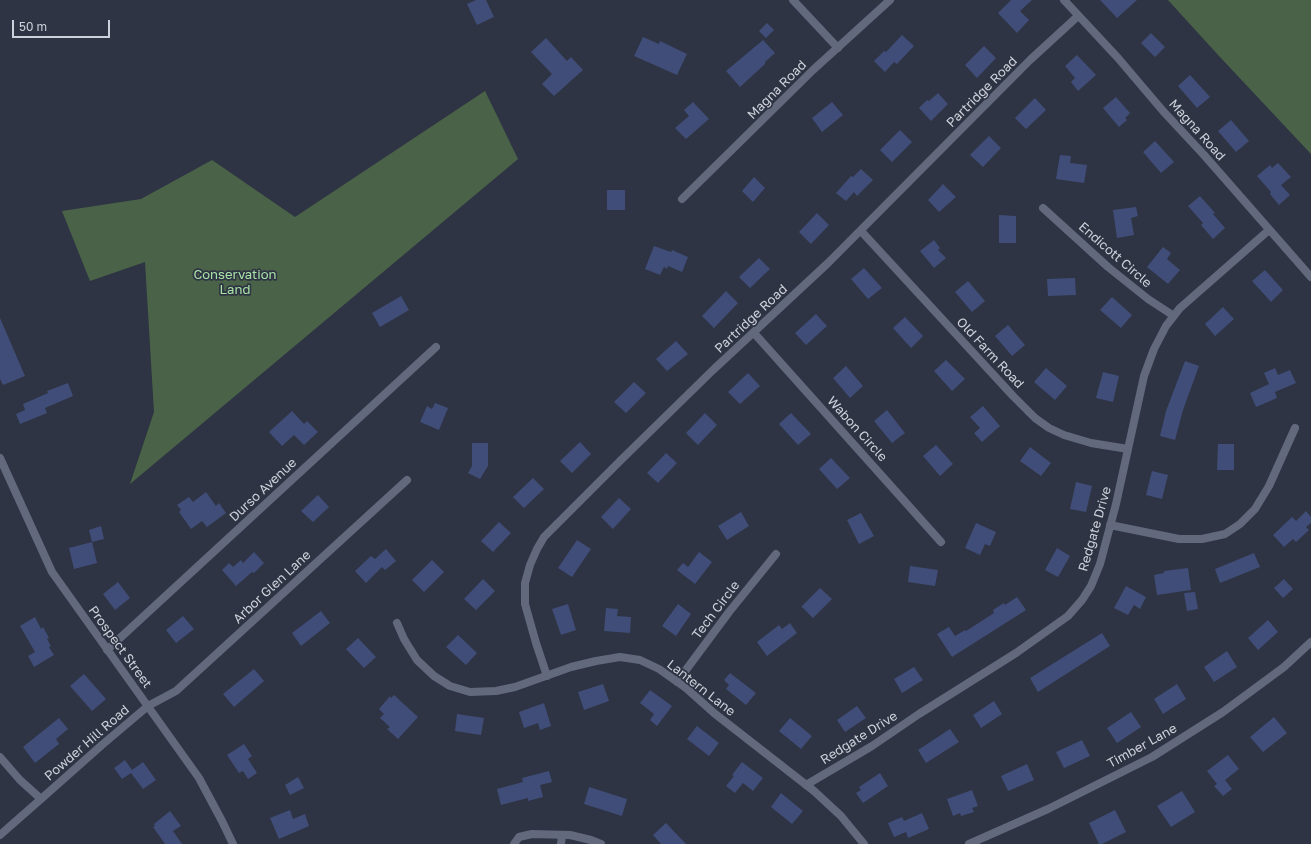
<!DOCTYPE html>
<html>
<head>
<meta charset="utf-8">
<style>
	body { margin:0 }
	#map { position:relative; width:1311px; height:844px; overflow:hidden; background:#2e3443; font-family:"Golos Text",sans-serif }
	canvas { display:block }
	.scale { position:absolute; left:12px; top:20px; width:98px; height:18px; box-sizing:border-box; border:2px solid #ced1db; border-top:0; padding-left:5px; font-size:12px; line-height:14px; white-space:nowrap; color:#ced1db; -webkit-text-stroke:3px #2e3443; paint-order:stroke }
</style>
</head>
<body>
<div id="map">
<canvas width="1311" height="844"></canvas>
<div class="scale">50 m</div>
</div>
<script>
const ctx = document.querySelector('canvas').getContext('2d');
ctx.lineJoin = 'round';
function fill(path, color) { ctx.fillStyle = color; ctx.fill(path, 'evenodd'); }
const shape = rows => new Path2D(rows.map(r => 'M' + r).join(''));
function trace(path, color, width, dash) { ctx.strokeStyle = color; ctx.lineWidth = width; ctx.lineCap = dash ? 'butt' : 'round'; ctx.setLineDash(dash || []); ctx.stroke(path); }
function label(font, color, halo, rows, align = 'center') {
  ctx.font = font + ' "Golos Text",sans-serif'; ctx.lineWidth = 3.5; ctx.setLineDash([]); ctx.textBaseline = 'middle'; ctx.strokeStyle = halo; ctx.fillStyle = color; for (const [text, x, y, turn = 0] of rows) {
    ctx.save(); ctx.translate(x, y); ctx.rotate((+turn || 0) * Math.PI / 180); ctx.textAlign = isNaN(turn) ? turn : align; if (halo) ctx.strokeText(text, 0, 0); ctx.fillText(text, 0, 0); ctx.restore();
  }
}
fill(shape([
	[1168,0,1311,0,1311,154,1219,56],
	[485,91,518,159,130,484,154,412,145,262,90,281,62,211,141,199,212,160,295,217]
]), '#4a6348');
fill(shape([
	[476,0,486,0,494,17,477,25,467,4],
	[1011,0,1032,0,1020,11,1029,20,1017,33,998,13],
	[1100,0,1137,0,1117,18],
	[767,23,774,30,766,38,759,31],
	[1151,33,1165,47,1155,57,1141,43],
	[902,35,914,46,897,64,894,62,885,72,874,61,884,51,886,52],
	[643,37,659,44,660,41,687,54,677,75,634,56],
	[546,38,567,61,571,57,583,70,554,96,542,84,552,74,531,52],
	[763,40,775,53,765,62,765,64,740,87,726,71],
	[984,46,996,58,977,78,965,65],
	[1077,55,1096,75,1078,91,1071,82,1075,78,1065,66],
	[1190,75,1210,97,1197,108,1178,86],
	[938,93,948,104,931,121,919,108,927,100,929,101],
	[1116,97,1130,113,1125,118,1127,120,1119,127,1103,108],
	[1035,98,1046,110,1026,129,1015,118],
	[693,102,709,119,686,139,675,128,689,116,684,110],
	[832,102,843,115,822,132,812,118],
	[1231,120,1249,141,1236,152,1218,131],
	[900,130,912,142,892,162,880,150],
	[989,136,1001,148,983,167,970,155],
	[1155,141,1174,162,1161,173,1143,152],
	[1060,155,1071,156,1070,163,1087,165,1084,183,1056,179],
	[1278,163,1291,177,1281,185,1290,195,1279,205,1270,194,1271,192,1257,176,1270,165,1272,168],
	[861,169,873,180,857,196,854,192,846,201,836,193,851,176,853,177],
	[754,177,765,188,753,202,742,191],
	[943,184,956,197,939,212,928,200],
	[607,190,625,190,625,210,607,210],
	[1200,196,1215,213,1213,214,1225,228,1213,239,1201,225,1203,223,1188,206],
	[1136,207,1138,216,1131,218,1134,235,1117,238,1113,210],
	[817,213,829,225,811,244,799,232],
	[999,215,1016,216,1016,243,999,243],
	[934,240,940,248,938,250,946,258,934,268,920,251],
	[654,246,671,252,672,250,688,257,682,272,668,266,667,269,664,267,660,275,645,269],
	[1163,247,1171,253,1167,259,1180,270,1168,284,1147,267],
	[759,258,770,269,750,288,739,277],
	[864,268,882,288,868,299,851,279],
	[1265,270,1283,290,1271,302,1252,281],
	[1075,278,1076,295,1048,296,1047,279],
	[968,281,985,301,972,312,955,292],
	[726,291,738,303,714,328,702,316],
	[401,296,409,310,380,327,372,313],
	[1112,297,1132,315,1121,328,1100,310],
	[1223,307,1234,319,1215,336,1205,324],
	[816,314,827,326,806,345,795,333],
	[905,317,923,336,911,348,893,328],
	[0,318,25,376,3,385,0,379],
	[1008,325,1025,345,1012,356,995,336],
	[676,341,688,354,667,371,656,359],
	[946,360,965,379,952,391,934,371],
	[1185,361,1199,366,1183,410,1175,440,1160,436,1166,411],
	[846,366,863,386,850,398,833,378],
	[1046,368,1067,386,1055,400,1034,382],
	[1275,368,1278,375,1290,370,1296,383,1275,392,1277,398,1256,407,1250,393,1269,384,1264,373],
	[1103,372,1119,376,1113,402,1096,398],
	[748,373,760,386,740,404,728,392],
	[634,382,646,393,626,413,614,402],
	[68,383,73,396,45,408,47,413,20,424,16,414,25,410,23,404,48,393,47,391],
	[435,403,448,408,439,430,420,422,427,406,432,409],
	[983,406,1000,426,982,442,974,433,980,428,970,417],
	[887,410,905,433,892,443,874,421],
	[292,411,304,424,307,421,318,432,304,445,294,435,282,446,269,432],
	[705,413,717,425,698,445,686,433],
	[791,413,811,434,798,445,779,424],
	[580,442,591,454,572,473,560,461],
	[472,443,488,443,488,466,480,479,468,473,472,466],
	[1218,444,1234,444,1234,470,1217,470],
	[936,445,953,464,940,476,923,456],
	[1030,447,1051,463,1041,476,1020,461],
	[666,453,677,463,658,483,647,473],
	[831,458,850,478,837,489,819,469],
	[1152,471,1168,475,1162,499,1146,495],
	[533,478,544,489,524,508,513,497],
	[1076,482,1092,486,1086,512,1070,509],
	[206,492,216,506,219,503,226,513,207,527,202,521,191,529,179,512,181,510,177,505,189,497,193,502],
	[318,495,329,507,313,522,301,511],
	[619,498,631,509,613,529,601,517],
	[1306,511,1311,517,1311,523,1306,527,1309,530,1296,542,1293,539,1284,547,1273,535,1292,517,1296,521],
	[741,512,749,526,727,540,718,526],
	[861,513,874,536,859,544,847,520],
	[499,522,511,533,493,552,481,541],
	[976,523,996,532,990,546,985,544,980,555,965,548],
	[101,526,104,539,92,542,89,530],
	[577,540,591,549,572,577,558,568],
	[92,542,97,563,74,569,69,548],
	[1057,548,1070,556,1058,577,1045,570],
	[386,549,396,561,385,570,382,567,366,583,355,571,371,556,375,559],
	[254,552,264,563,254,573,252,572,236,586,222,570,229,563,233,567,241,560,243,563],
	[699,552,712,562,695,584,677,570,683,563,688,567],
	[1254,553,1260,567,1220,583,1215,569],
	[432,560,444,572,424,592,412,580],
	[910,566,938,570,935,586,908,582],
	[1188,568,1191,590,1157,595,1154,575,1164,573,1164,571],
	[483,579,495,591,476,610,464,599],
	[1284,579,1293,589,1283,598,1274,588],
	[118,582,130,598,115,610,103,594],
	[1126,586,1146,597,1140,609,1134,605,1128,615,1114,608],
	[820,588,832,599,813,618,801,606,802,606],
	[1195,592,1198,609,1187,611,1184,593],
	[1017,597,1026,610,952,657,937,634,949,627,955,636,965,630,966,631,994,613,993,610,1004,603,1005,605],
	[568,604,576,630,561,635,552,609],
	[678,604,691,614,676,636,662,626],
	[606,608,618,609,617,616,631,617,630,633,604,631],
	[321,611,330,623,301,646,292,633],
	[183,616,194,629,176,643,166,630],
	[35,617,41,629,43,627,49,638,47,639,51,646,49,647,54,655,34,667,28,656,35,652,20,626],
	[1268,620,1278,632,1258,650,1248,638],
	[790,623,797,633,767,656,757,642,779,625,782,629],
	[1102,633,1110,646,1038,692,1030,678],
	[458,635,477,653,466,665,446,647],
	[358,638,376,657,364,668,346,649],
	[1227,651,1237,667,1214,682,1204,667],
	[914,667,923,680,902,693,894,679],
	[254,669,264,681,234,707,223,694],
	[730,673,756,693,746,705,726,689,729,685,724,680],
	[84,674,106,699,92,711,70,686],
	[603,684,609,701,584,710,578,692],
	[1177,684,1186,699,1163,714,1154,699],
	[650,690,672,706,657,726,650,720,654,714,640,703],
	[394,695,418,717,398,739,387,729,390,727,380,718,384,714,379,709,390,696,391,698],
	[994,701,1002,714,981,728,973,715],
	[544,703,551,726,540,730,538,723,524,728,519,712],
	[857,706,866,718,845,732,837,720],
	[1131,712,1141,727,1117,743,1107,728],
	[457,714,484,718,481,735,455,731],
	[1274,717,1287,733,1263,752,1250,737],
	[59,718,68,729,56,739,59,744,35,763,23,747],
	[790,718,812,736,801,749,779,731],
	[697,726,719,743,709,756,687,739],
	[950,729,959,742,926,763,918,750],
	[1082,740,1090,756,1064,768,1056,752],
	[244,744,252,756,248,759,257,773,248,779,243,771,239,773,227,755],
	[1228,755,1239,769,1225,780,1232,789,1223,796,1214,786,1217,784,1207,771],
	[125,760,132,770,143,762,156,780,143,789,131,773,122,779,114,768],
	[742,762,763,778,753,791,743,783,735,793,726,786,734,776,732,775],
	[1027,764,1034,780,1008,791,1001,776],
	[549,771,552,782,540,785,543,797,528,801,528,798,501,805,497,789,523,782,522,778],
	[880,773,888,786,863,803,856,793,861,790,859,787],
	[298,777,304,788,290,795,285,785],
	[589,787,627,799,622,816,584,804],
	[972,790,978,806,972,808,974,812,961,816,960,813,953,816,947,799],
	[1182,791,1195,812,1171,827,1157,806],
	[781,793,803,811,792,824,771,807],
	[290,810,293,819,305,814,309,826,279,839,270,818],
	[1115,810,1126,832,1102,844,1099,844,1089,823],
	[170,811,181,826,173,831,182,844,165,844,153,827,155,826,154,824],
	[922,813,929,829,908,838,906,832,894,837,888,823,902,817,904,821],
	[666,823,686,844,661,844,653,835]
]), '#404d78');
trace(shape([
	[793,0,838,48],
	[1064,0,1118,58,1163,111,1204,155,1311,277],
	[682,199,813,70,890,0],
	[1043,208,1108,267,1148,299,1174,316],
	[861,231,1013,396,1035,418,1049,428,1064,435,1091,443,1128,449],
	[754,333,941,542],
	[0,458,52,572,199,778,222,821,233,844],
	[1110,525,1179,539,1202,539,1225,534,1240,524,1255,509,1269,486,1295,428],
	[397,623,404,639,417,660,434,676,450,686,470,692,496,691,515,687,571,667,596,661,620,657,640,660,659,669,686,688,714,713,814,791,841,816,864,844],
	[107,650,436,347],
	[547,676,536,643,525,604,525,583,530,565,537,549,544,537,621,460,713,370,828,263,1030,60,1078,16],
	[677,682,729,612,776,554],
	[0,757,20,780,41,799,0,835],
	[806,785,872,746,919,714,1016,653,1068,616,1082,600,1091,586,1100,564,1116,504,1144,376,1154,349,1166,326,1180,308,1269,230],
	[41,799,103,744,148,706,176,691,407,480],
	[514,844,519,837,532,834,570,835,591,840,601,844],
	[561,844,562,835],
	[969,844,1048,809,1152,757,1223,712,1284,667,1311,642]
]), '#62697d', 8);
label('13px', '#ced1db', '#2e3443', [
	["Magna Road",777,90,-45],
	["Partridge Road",982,92,-45],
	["Magna Road",1197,130,48],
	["Endicott Circle",1115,255,41],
	["Partridge Road",751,319,-43],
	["Old Farm Road",990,353,47],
	["Wabon Circle",857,429,48],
	["Durso Avenue",263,490,-43],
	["Redgate Drive",1095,529,-74],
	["Arbor Glen Lane",272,587,-43],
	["Tech Circle",716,610,-53],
	["Prospect Street",120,647,54],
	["Lantern Lane",701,688,38],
	["Redgate Drive",859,738,-32],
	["Powder Hill Road",87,743,-41],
	["Timber Lane",1142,746,-29]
]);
label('13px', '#a9e3a5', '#2e3443', [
	["Conservation",235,275],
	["Land",235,290]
]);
</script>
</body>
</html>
